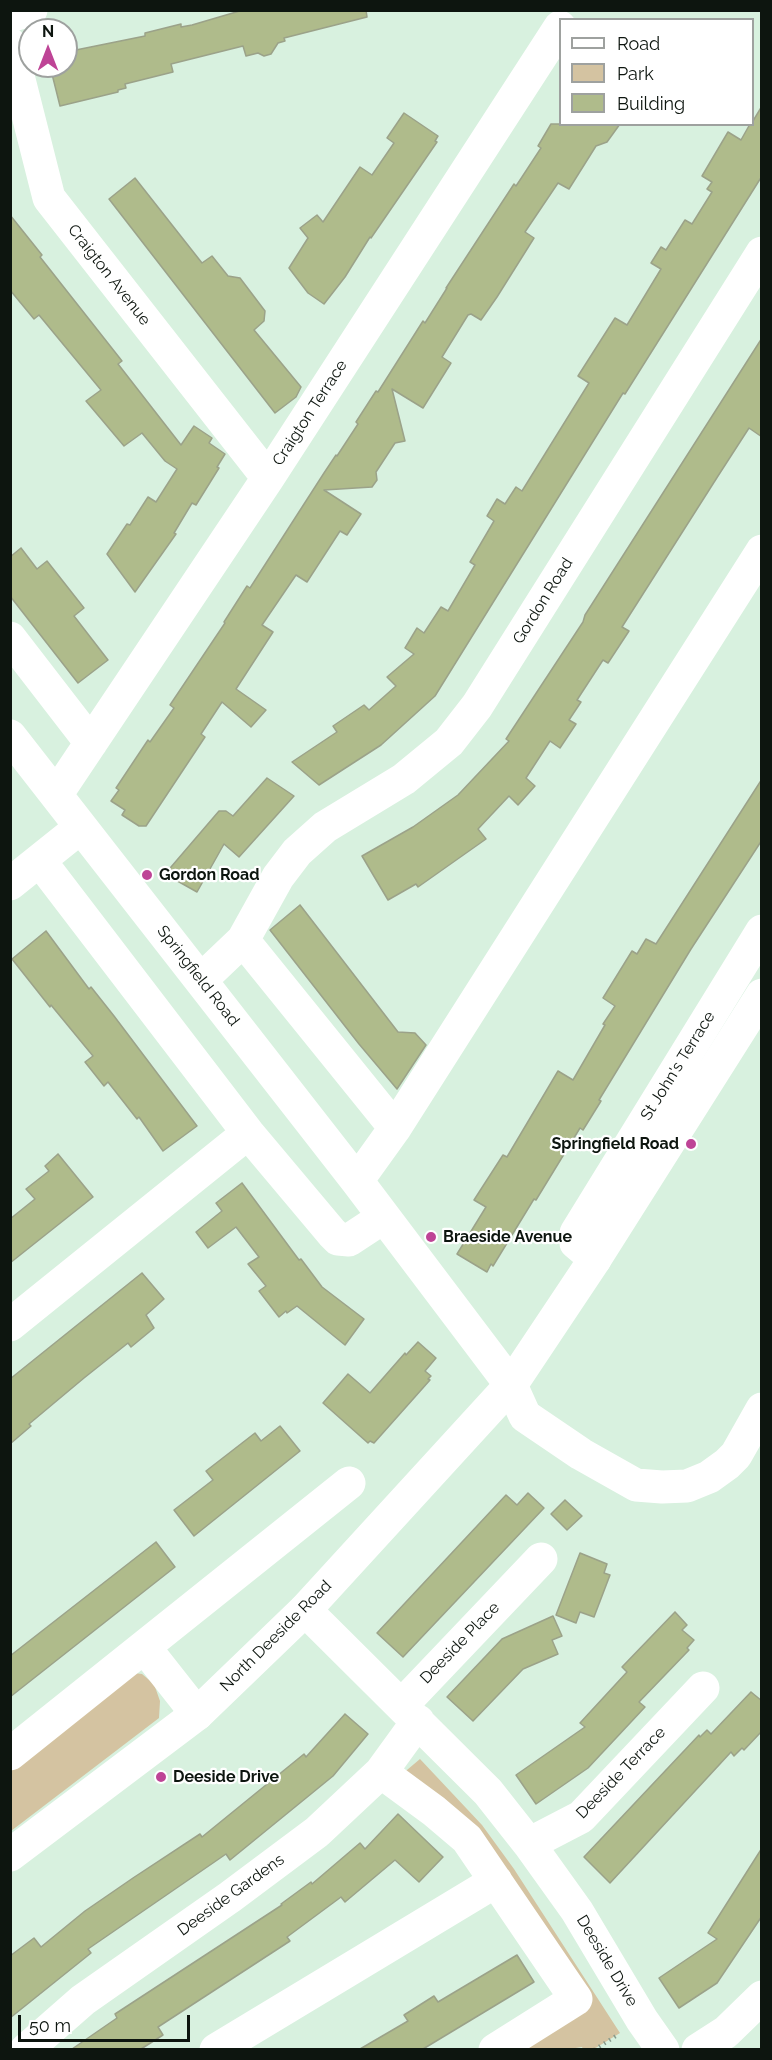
<!DOCTYPE html>
<html>
<head>
<meta charset="utf-8">
<style>
	body { margin:0 }
	#map { position:relative; width:772px; height:2060px; overflow:hidden; background:#d8f1df; font-family:Raleway,sans-serif }
	canvas { display:block }
	.frame { position:absolute; inset:0; border:12px solid #0d150f; pointer-events:none }
	.legend { position:absolute; left:559px; top:18px; width:195px; height:108px; box-sizing:border-box; background:#fff; border:2px solid #9ea19f; margin:0; padding:8px 10px; list-style:none; font-size:18px; color:#0d150f }
	.legend li { display:flex; align-items:center; gap:12px; height:30px }
	.legend b { width:30px; border:2px solid #9ea19f }
	.north { position:absolute; left:18px; top:18px; width:60px; height:60px; box-sizing:border-box; background:#fff; border:2px solid #9ea19f; border-radius:50%; rotate:0deg; font-size:16px; font-weight:700; line-height:24px; text-align:center; color:#0d150f }
	.north::after { content:''; display:block; margin:auto; width:21px; height:27px; background:#be4496; clip-path:polygon(50% 0,100% 100%,50% 72%,0 100%) }
	.scale { position:absolute; left:18px; top:2015px; width:172px; height:27px; box-sizing:border-box; border:3px solid #0d150f; border-top:0; padding-left:8px; font-size:18px; line-height:21px; white-space:nowrap; color:#0d150f; -webkit-text-stroke:4px #fff; paint-order:stroke }
</style>
</head>
<body>
<div id="map">
<canvas width="772" height="2060"></canvas>
<div class="frame"></div>
<ul class="legend">
<li><b style="height:8px;background:#fff"></b>Road</li>
<li><b style="height:16px;background:#d4c3a1"></b>Park</li>
<li><b style="height:16px;background:#afbb8b"></b>Building</li>
</ul>
<div class="north">N</div>
<div class="scale">50 m</div>
</div>
<script>
const ctx = document.querySelector('canvas').getContext('2d');
ctx.lineJoin = 'round';
function fill(path, color) { ctx.fillStyle = color; ctx.fill(path, 'evenodd'); }
const shape = rows => new Path2D(rows.map(r => 'M' + r).join(''));
function trace(path, color, width, dash) { ctx.strokeStyle = color; ctx.lineWidth = width; ctx.lineCap = dash ? 'butt' : 'round'; ctx.setLineDash(dash || []); ctx.stroke(path); }
function label(font, color, halo, rows, align = 'center') {
  ctx.font = font + ' Raleway,sans-serif'; ctx.lineWidth = 4.5; ctx.setLineDash([]); ctx.textBaseline = 'middle'; ctx.strokeStyle = halo; ctx.fillStyle = color; for (const [text, x, y, turn = 0] of rows) {
    ctx.save(); ctx.translate(x, y); ctx.rotate((+turn || 0) * Math.PI / 180); ctx.textAlign = isNaN(turn) ? turn : align; if (halo) ctx.strokeText(text, 0, 0); ctx.fillText(text, 0, 0); ctx.restore();
  }
}
fill(shape([
	[126,1672,142,1674,154,1684,160,1701,159,1718,11,1831,11,1764],
	[420,1759,482,1825,514,1869,620,2033,594,2049,583,2049,582,2047,563,2050,523,2049,589,2008,401,1775]
]), '#d4c3a1');
const building = shape([
	[243,10,366,10,367,17,284,38,285,41,278,43,271,54,264,56,258,53,246,56,243,46,171,64,173,72,125,84,126,88,118,90,118,92,60,106,50,66,66,66,66,52,145,36,145,33,181,24,181,27,192,25,243,10],
	[762,106,762,176,625,394,623,393,435,696,381,745,319,785,292,762,337,732,333,726,364,705,369,710,396,686,387,677,414,654,405,648,417,628,424,633,441,607,448,611,475,565,470,562,494,521,487,516,497,499,505,504,516,487,522,491,589,383,578,376,615,318,627,325,661,269,651,263,661,247,666,250,685,220,692,224,712,192,707,189,712,182,702,176,728,132,741,140,750,124,753,124,753,121,762,106],
	[404,113,438,136,435,141,437,142,371,238,370,237,345,277,324,304,308,293,289,268,308,238,300,228,317,215,323,222,360,167,372,175,394,143,387,138,404,113],
	[551,124,620,124,607,142,596,146,569,189,558,183,525,232,534,238,497,297,481,320,471,314,468,315,442,357,451,363,423,408,392,389,405,441,395,443,376,472,377,480,372,487,324,490,361,514,347,535,340,531,307,582,296,575,262,625,273,632,236,689,266,710,251,727,222,702,201,734,205,737,146,826,139,826,122,815,125,810,111,801,119,790,116,788,148,740,150,742,174,708,170,705,225,623,224,622,247,586,250,588,324,473,336,455,337,456,358,424,356,422,376,391,378,392,423,321,425,323,447,288,446,288,514,184,516,186,522,177,541,148,538,146,551,124],
	[135,178,202,263,212,256,228,276,240,278,265,311,264,321,254,330,301,387,296,397,275,413,109,199,135,178],
	[10,215,42,255,40,257,122,361,118,364,181,445,194,426,212,438,209,443,225,454,217,467,219,468,196,505,192,503,174,533,176,534,135,592,107,554,127,524,130,525,148,497,156,502,177,469,165,461,142,433,124,446,86,401,101,390,39,315,34,319,10,290,10,215],
	[762,338,762,437,749,428,718,476,622,627,629,631,608,663,603,660,577,700,581,702,569,720,576,724,560,748,550,741,526,778,535,786,518,805,509,796,478,829,486,839,418,887,416,884,388,900,362,856,413,827,458,795,509,741,506,739,583,622,585,615,762,338],
	[21,548,37,569,47,561,84,608,74,616,108,660,78,683,10,596,10,557,21,548],
	[267,778,294,796,239,857,224,844,197,892,165,874,219,811,226,811,233,816,267,778],
	[762,779,762,840,691,949,599,1100,601,1101,583,1130,580,1128,536,1200,534,1199,493,1266,491,1264,487,1272,457,1254,486,1207,474,1200,503,1155,507,1157,558,1071,573,1080,605,1025,603,1024,615,1006,603,998,632,951,637,954,646,939,656,944,762,779],
	[300,905,398,1032,415,1033,426,1045,397,1089,359,1044,270,930,300,905],
	[46,931,89,989,91,987,114,1016,197,1126,163,1151,139,1117,137,1119,108,1082,104,1086,85,1062,93,1056,51,1005,50,1007,12,959,46,931],
	[58,1154,93,1197,10,1263,10,1219,35,1199,26,1189,49,1171,45,1166,58,1154],
	[242,1183,299,1260,301,1259,322,1287,364,1319,345,1345,297,1306,287,1313,286,1311,279,1317,259,1291,266,1286,248,1264,259,1257,236,1227,208,1248,196,1232,222,1211,216,1203,242,1183],
	[142,1273,164,1299,146,1315,154,1328,131,1347,128,1343,84,1378,29,1424,31,1426,10,1444,10,1379,142,1273],
	[418,1342,436,1358,425,1371,431,1376,428,1379,430,1380,374,1443,370,1441,368,1443,323,1403,348,1374,370,1393,405,1353,406,1355,418,1342],
	[280,1426,300,1451,194,1536,174,1510,213,1480,206,1471,255,1433,261,1441,280,1426],
	[528,1493,544,1508,403,1657,377,1633,506,1495,517,1505,528,1493],
	[565,1500,582,1516,567,1530,551,1514,565,1500],
	[156,1542,175,1567,10,1697,10,1656,156,1542],
	[580,1553,607,1564,604,1573,610,1575,594,1617,580,1612,576,1623,556,1615,580,1553],
	[675,1612,687,1625,682,1630,694,1640,687,1648,689,1650,639,1702,645,1707,588,1768,536,1804,516,1775,585,1727,580,1723,627,1672,622,1667,675,1612],
	[553,1616,562,1636,552,1640,558,1654,523,1669,473,1721,447,1697,502,1639,553,1616],
	[751,1692,762,1701,762,1731,744,1750,742,1748,734,1756,731,1752,610,1883,584,1857,699,1735,700,1737,707,1730,711,1734,751,1692],
	[345,1714,368,1734,333,1776,230,1860,226,1854,88,1949,91,1953,10,2018,10,1956,34,1938,41,1947,85,1911,133,1878,200,1834,202,1837,304,1754,306,1757,345,1714],
	[398,1814,443,1857,419,1882,395,1860,345,1902,341,1897,287,1937,290,1941,158,2027,163,2035,141,2049,72,2049,117,2018,115,2014,282,1905,281,1904,311,1882,312,1884,360,1843,365,1849,398,1814],
	[762,1848,762,1916,717,1983,679,2008,659,1978,717,1939,708,1933,762,1848],
	[517,1955,534,1982,423,2049,360,2049,408,2021,404,2015,434,1996,438,2002,517,1955]
]);
fill(building, '#afbb8b');
trace(building, '#9ba289', 1.5);
trace(shape([
	[594,2050,619,2034]
]), '#879a8c', 4, [1.5, 4.5]);
trace(shape([
	[10,16,31,10],
	[10,44,49,198,268,478],
	[10,638,91,743],
	[10,736,357,1181,511,1385,525,1416,581,1454,636,1485,662,1487,687,1486,709,1477,727,1464,736,1455,762,1409],
	[56,795,268,478,560,27],
	[40,861,248,1133,332,1233,338,1239,349,1240,384,1217],
	[10,884,81,827],
	[243,940,395,1128],
	[201,980,243,940,278,877,297,852,325,827,404,779,449,742,477,706,762,253],
	[357,1181,395,1128,762,551],
	[595,1259,576,1243,576,1233,762,931],
	[10,1325,248,1133],
	[305,1610,488,1792,529,1844,577,1911,642,2020,663,2050],
	[145,1648,197,1714],
	[402,1705,541,1559],
	[10,1754,349,1483],
	[381,1772,434,1811,467,1839,576,1999,495,2050],
	[529,1844,581,1817,703,1688],
	[26,2050,83,2000,230,1897,317,1832,381,1772,418,1721],
	[216,2050,496,1881],
	[698,2050,726,2032,762,1997]
]), '#fff', 33);
trace(shape([
	[10,1855,197,1714,305,1610,511,1385,595,1259,762,995]
]), '#fff', 33);
for (const [x, y, r, color] of [
	[147,875,6,"#be4496"],
	[691,1144,6,"#be4496"],
	[431,1237,6,"#be4496"],
	[161,1777,6,"#be4496"]
]) { const dot = new Path2D(); dot.arc(x, y, r, 0, 2 * Math.PI); ctx.fillStyle = color; ctx.fill(dot); trace(dot, '#fff', 2); }
label('16px', '#0d150f', '#fff', [
	["Craigton Avenue",109,275,52],
	["Craigton Terrace",310,413,-57],
	["Gordon Road",543,601,-58],
	["Springfield Road",198,976,52],
	["St John's Terrace",678,1066,-58],
	["North Deeside Road",276,1636,-45],
	["Deeside Place",460,1643,-46],
	["Deeside Terrace",621,1773,-46],
	["Deeside Gardens",231,1895,-36],
	["Deeside Drive",607,1961,59]
]);
label('bold 16px', '#0d150f', '#fff', [
	["Gordon Road",159,875],
	["Springfield Road",679,1144,"right"],
	["Braeside Avenue",443,1237],
	["Deeside Drive",173,1777]
], 'left');
</script>
</body>
</html>
